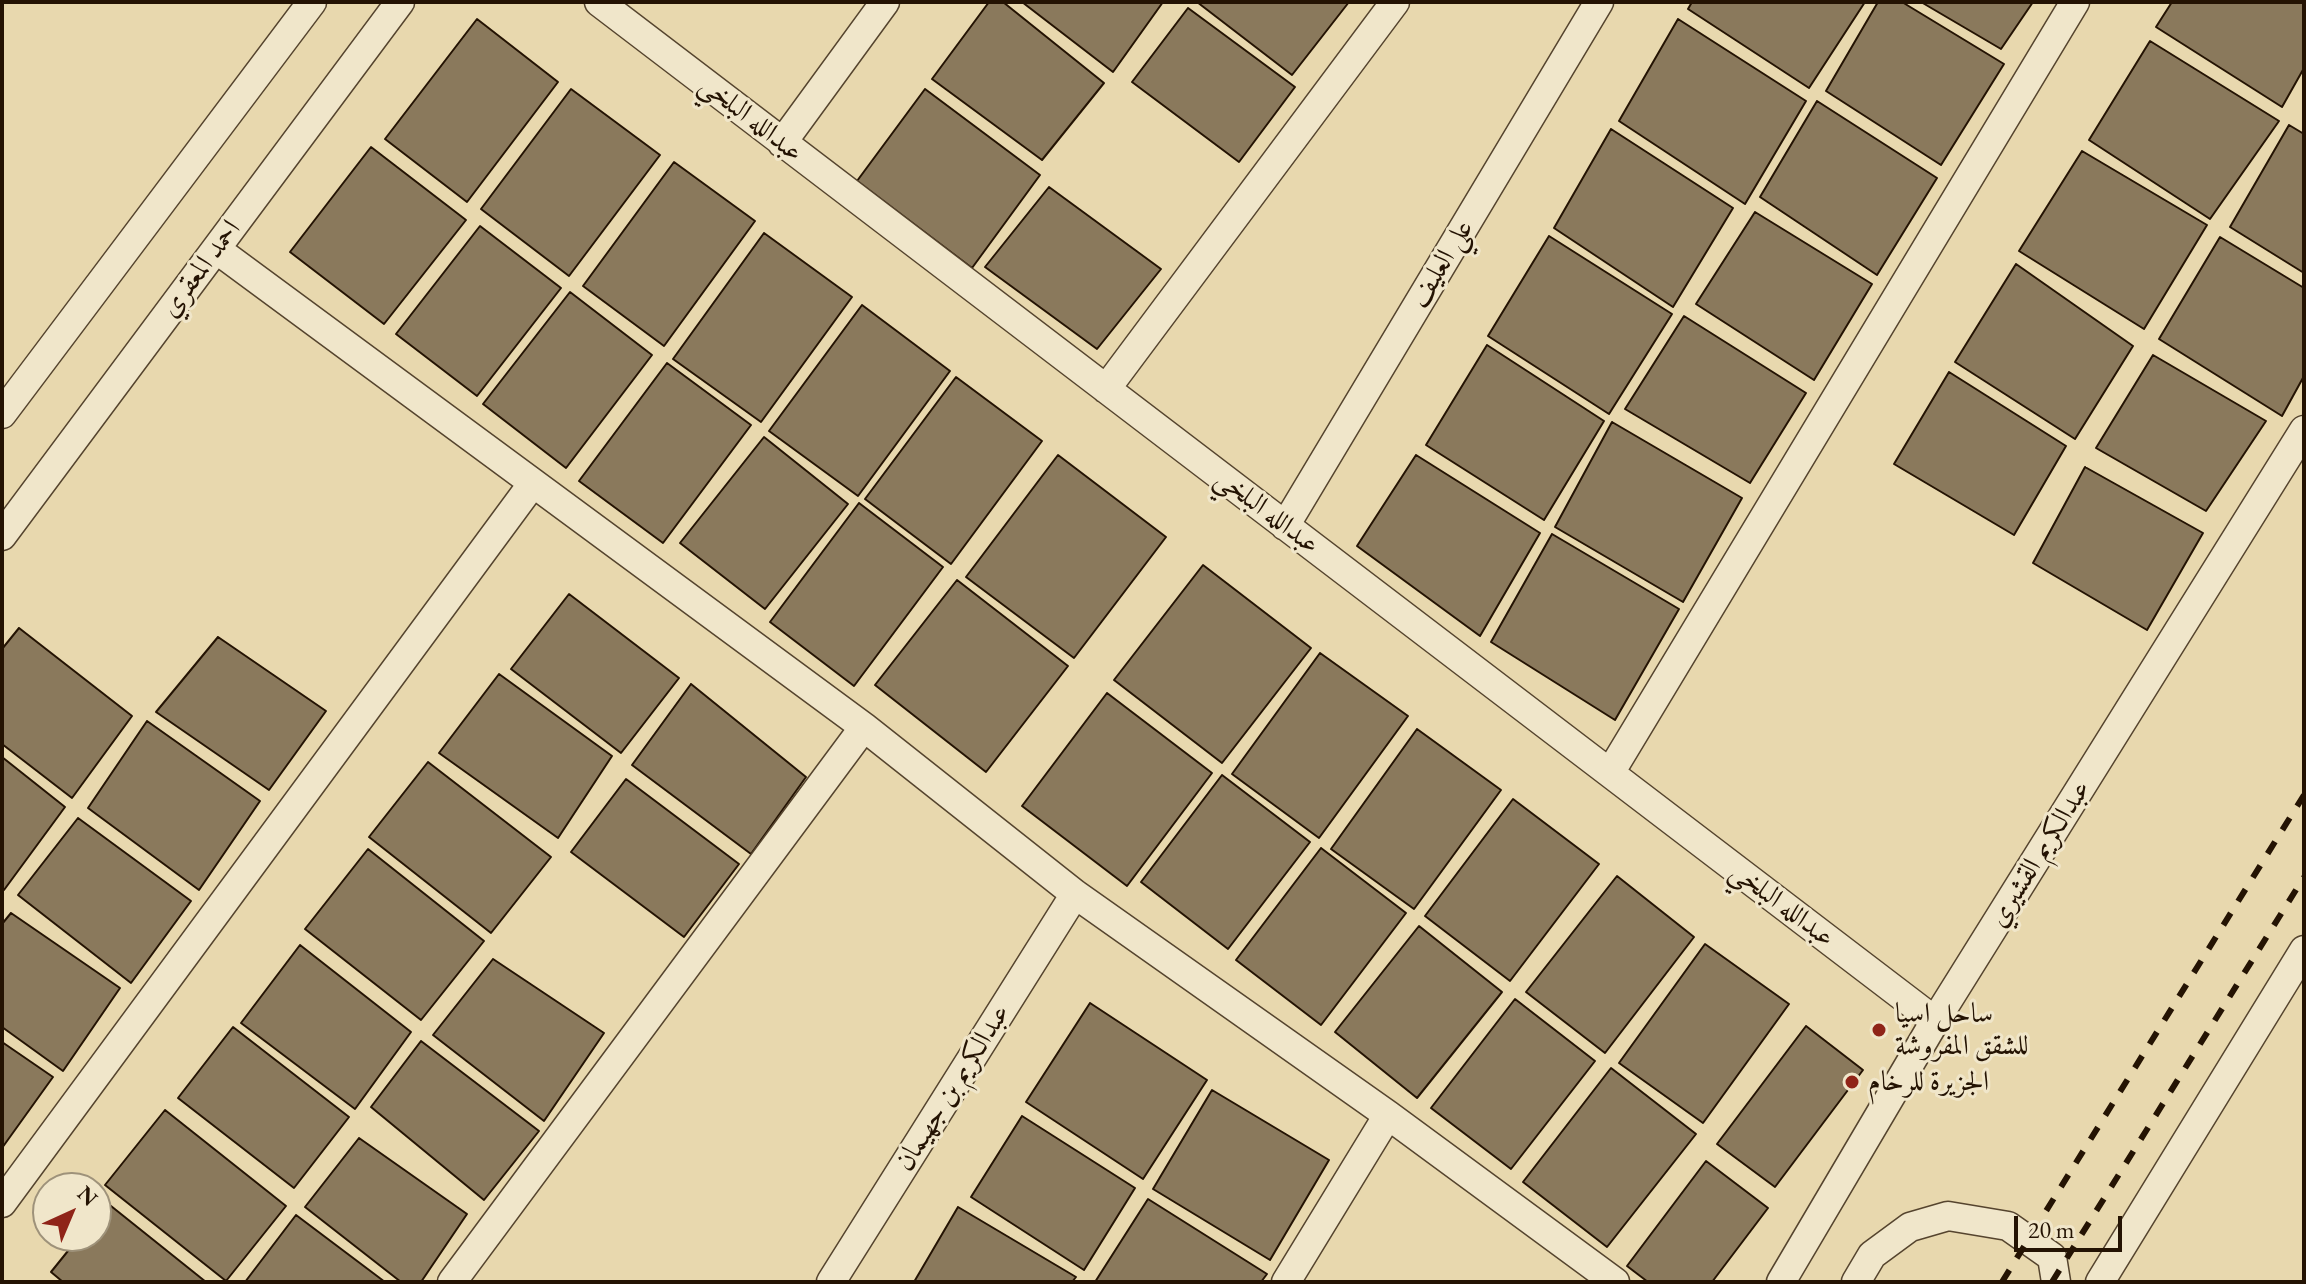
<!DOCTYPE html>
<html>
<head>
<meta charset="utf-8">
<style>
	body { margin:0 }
	#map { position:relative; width:2306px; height:1284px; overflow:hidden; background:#e8d8ae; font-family:"EB Garamond",serif }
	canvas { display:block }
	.frame { position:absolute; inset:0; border:4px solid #241303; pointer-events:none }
	.north { position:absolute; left:32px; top:1172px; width:80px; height:80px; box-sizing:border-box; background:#f0e6ca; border:2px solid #9e927a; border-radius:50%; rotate:44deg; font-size:22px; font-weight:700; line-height:32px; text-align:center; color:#241303 }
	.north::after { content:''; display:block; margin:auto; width:28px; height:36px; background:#8f2418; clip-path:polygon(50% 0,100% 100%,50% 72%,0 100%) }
	.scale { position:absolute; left:2014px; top:1216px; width:108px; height:36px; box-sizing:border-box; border:4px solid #241303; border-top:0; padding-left:10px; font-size:24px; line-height:28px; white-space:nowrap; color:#241303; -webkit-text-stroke:6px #f0e6ca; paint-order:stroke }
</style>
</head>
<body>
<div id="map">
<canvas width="2306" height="1284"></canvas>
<div class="frame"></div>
<div class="north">N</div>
<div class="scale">20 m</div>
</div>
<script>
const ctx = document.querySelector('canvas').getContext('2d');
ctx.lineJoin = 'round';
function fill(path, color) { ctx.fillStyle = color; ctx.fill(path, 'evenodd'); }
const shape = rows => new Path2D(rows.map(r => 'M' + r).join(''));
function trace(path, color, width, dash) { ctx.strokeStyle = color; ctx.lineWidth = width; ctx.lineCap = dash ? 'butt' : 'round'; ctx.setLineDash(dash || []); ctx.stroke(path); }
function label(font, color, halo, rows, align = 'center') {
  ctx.font = font + ' "EB Garamond",Amiri,serif'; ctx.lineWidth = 6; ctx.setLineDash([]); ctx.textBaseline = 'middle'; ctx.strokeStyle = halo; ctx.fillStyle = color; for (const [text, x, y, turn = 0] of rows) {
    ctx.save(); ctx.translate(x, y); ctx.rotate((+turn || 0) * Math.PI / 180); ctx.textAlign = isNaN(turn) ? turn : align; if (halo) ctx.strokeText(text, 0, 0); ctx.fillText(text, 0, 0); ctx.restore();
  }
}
const building = shape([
	[989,2,1003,2,1104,83,1042,160,932,79,989,2],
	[1022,2,1163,2,1113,72,1022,2],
	[1197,2,1349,2,1292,75,1197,2],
	[1692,2,1865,2,1809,88,1688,9,1692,2],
	[1878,2,1902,2,2004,64,1941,165,1826,91,1878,2],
	[1921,2,2033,2,2001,49,1921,2],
	[2172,2,2304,2,2304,68,2282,107,2156,27,2172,2],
	[1188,8,1295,87,1239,162,1132,82,1188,8],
	[477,19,558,82,467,202,385,139,477,19],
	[1678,19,1806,101,1745,204,1619,121,1678,19],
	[2150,41,2279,121,2210,219,2089,140,2150,41],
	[571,89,660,155,569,276,481,209,571,89],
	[925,89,1040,175,972,268,857,181,925,89],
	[1817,101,1937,178,1877,275,1760,197,1817,101],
	[2289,125,2304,134,2304,273,2230,227,2289,125],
	[1611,129,1733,208,1673,307,1554,228,1611,129],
	[371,147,466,220,384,324,290,252,371,147],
	[2082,151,2207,225,2144,329,2019,251,2082,151],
	[674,162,755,221,664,346,583,286,674,162],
	[1049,187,1161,269,1097,349,985,267,1049,187],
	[1755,212,1872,284,1814,380,1696,304,1755,212],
	[480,226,561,288,477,396,396,334,480,226],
	[764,233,852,297,761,422,673,359,764,233],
	[1549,236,1672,314,1609,414,1488,336,1549,236],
	[2220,237,2304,288,2304,376,2282,416,2159,339,2220,237],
	[2016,264,2133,346,2075,439,1955,362,2016,264],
	[570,292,652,355,566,468,483,404,570,292],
	[862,305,950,371,858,496,769,431,862,305],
	[1684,316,1806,393,1750,483,1625,409,1684,316],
	[1487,345,1604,421,1544,520,1426,445,1487,345],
	[2153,355,2266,421,2206,511,2096,448,2153,355],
	[667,363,751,425,663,543,579,481,667,363],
	[1949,372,2066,446,2014,535,1894,464,1949,372],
	[956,377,1042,441,951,564,865,499,956,377],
	[1612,422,1742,498,1683,602,1555,527,1612,422],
	[764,437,848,504,765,609,680,543,764,437],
	[1058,455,1166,537,1074,658,966,577,1058,455],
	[1416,455,1540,533,1480,636,1357,546,1416,455],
	[2085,467,2203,533,2147,630,2033,563,2085,467],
	[859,503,943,567,854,686,770,622,859,503],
	[1552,534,1679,609,1615,720,1491,642,1552,534],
	[1203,565,1311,648,1222,763,1114,680,1203,565],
	[957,580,1068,666,986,772,875,685,957,580],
	[569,594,679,678,621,753,511,669,569,594],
	[19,628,132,716,72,798,2,744,2,649,19,628],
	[218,637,326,711,269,790,156,712,218,637],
	[1320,653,1408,716,1319,838,1232,774,1320,653],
	[499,674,612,756,558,838,439,753,499,674],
	[691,684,806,777,751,854,632,765,691,684],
	[1107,693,1212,773,1127,886,1022,806,1107,693],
	[147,721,260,801,199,890,88,808,147,721],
	[1417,729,1501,790,1414,909,1331,849,1417,729],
	[2,757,65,807,4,890,2,889,2,757],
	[428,762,551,857,491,933,369,837,428,762],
	[1222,775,1310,842,1228,949,1141,882,1222,775],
	[626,779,739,864,684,937,571,852,626,779],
	[1513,799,1599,864,1510,981,1425,916,1513,799],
	[78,818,191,901,131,983,18,895,78,818],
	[1321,848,1406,913,1321,1025,1236,960,1321,848],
	[368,849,484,941,421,1020,305,929,368,849],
	[1617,876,1694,937,1605,1053,1526,992,1617,876],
	[11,913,120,988,63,1071,2,1027,2,924,11,913],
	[1419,926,1502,992,1417,1098,1335,1032,1419,926],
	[1705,944,1789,1004,1703,1123,1619,1063,1705,944],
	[300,945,411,1032,355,1109,241,1023,300,945],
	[493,959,604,1033,544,1121,433,1035,493,959],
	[1515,999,1595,1061,1511,1169,1431,1108,1515,999],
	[1090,1003,1207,1080,1143,1179,1026,1102,1090,1003],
	[1806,1026,1863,1070,1775,1187,1717,1144,1806,1026],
	[233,1027,349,1117,294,1188,178,1098,233,1027],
	[421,1041,539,1131,484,1200,371,1107,421,1041],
	[2,1042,53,1077,2,1148,2,1042],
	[1611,1068,1696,1134,1607,1247,1523,1182,1611,1068],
	[1212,1090,1329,1160,1270,1260,1153,1189,1212,1090],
	[165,1110,286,1206,226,1281,105,1185,165,1110],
	[1022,1116,1135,1188,1084,1270,971,1197,1022,1116],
	[359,1138,467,1214,421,1282,401,1282,305,1207,359,1138],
	[1706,1161,1768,1208,1712,1282,1648,1282,1627,1266,1706,1161],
	[1148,1199,1267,1274,1261,1282,1095,1282,1148,1199],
	[106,1202,206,1282,63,1282,51,1272,80,1236,96,1236,96,1215,106,1202],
	[958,1207,1076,1277,1072,1282,914,1282,958,1207],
	[296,1215,385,1282,245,1282,296,1215]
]);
fill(building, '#8a795c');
trace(building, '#241303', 2);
const minor = shape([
	[599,2,1935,1021],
	[782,143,885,2],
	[216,249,864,727,1075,894,1388,1115,1615,1282],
	[1106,389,1395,2],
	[2,414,312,2],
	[1285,526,1599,2],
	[2,536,400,2],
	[1610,773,2075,2],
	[2,1203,533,483],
	[452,1282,864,727],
	[831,1282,1075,894],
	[1286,1282,1388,1115],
	[1781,1282,1935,1021,2304,430],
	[1856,1282,1872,1255,1910,1227,1948,1216,2008,1226,2052,1257,2056,1282],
	[2100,1282,2304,950]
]);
trace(minor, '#55442e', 31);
trace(minor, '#f0e6ca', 28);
trace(shape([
	[2002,1282,2304,795],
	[2052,1282,2304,877]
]), '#241303', 6, [14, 14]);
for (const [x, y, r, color] of [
	[1879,1030,8,"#8f2418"],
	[1852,1082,8,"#8f2418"]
]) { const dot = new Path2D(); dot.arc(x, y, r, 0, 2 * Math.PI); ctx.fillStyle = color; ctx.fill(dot); trace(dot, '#f0e6ca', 3); }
label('28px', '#241303', '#f0e6ca', [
	["عبدالله البلخي",751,119,38],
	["علي العليف",1442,264,-59],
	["احمد المعقري",201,269,-53],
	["عبدالله البلخي",1267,512,37],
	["عبدالكريم القشيري",2040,854,-58],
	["عبدالله البلخي",1782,905,37],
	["عبدالكريم بن جهيمان",953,1088,-58]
]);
label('28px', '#241303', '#f0e6ca', [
	["ساحل اسيا",1895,1014],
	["للشقق المفروشة",1895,1046],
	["الجزيرة للرخام",1868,1082]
], 'left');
</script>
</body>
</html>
